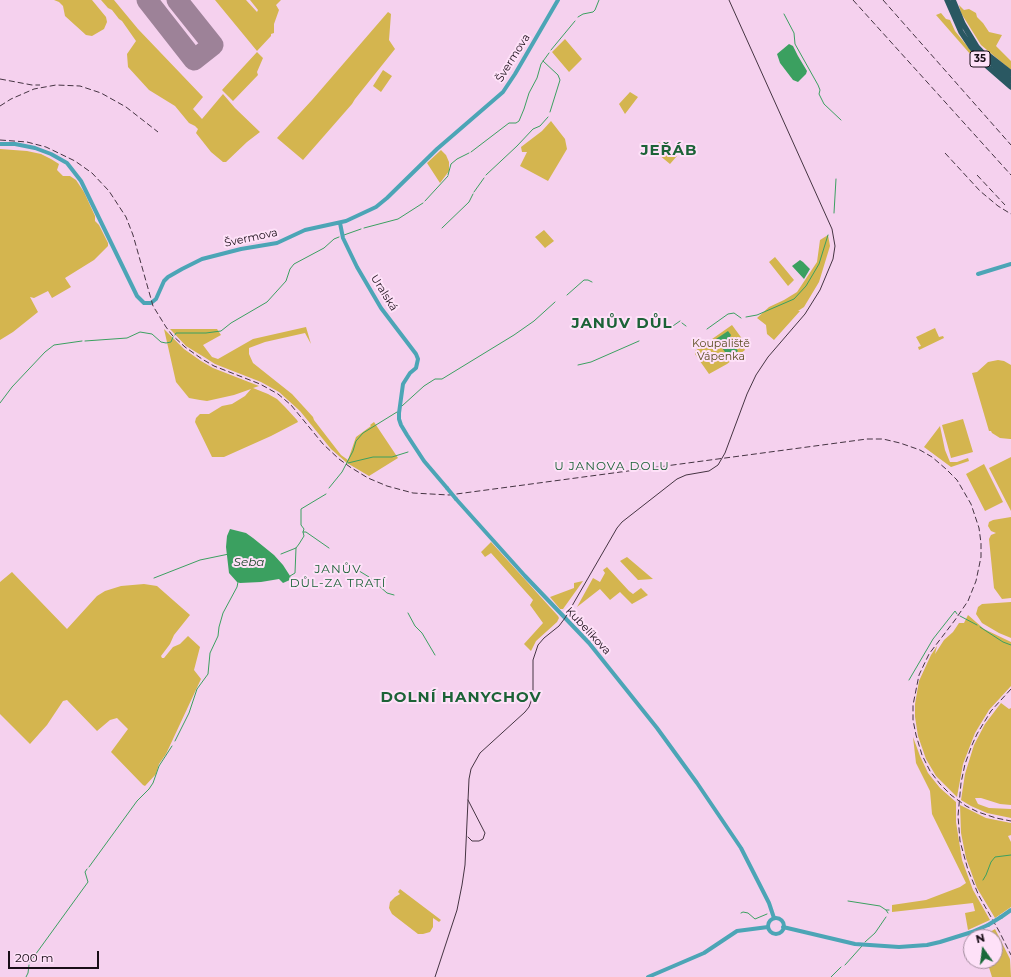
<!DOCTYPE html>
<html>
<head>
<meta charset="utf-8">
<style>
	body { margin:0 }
	#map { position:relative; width:1011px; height:977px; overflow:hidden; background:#f5d1ee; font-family:Montserrat,sans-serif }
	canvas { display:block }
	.north { position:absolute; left:963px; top:929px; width:40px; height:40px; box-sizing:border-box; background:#fee1f8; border:1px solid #a28c9e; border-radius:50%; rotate:346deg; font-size:11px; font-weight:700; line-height:16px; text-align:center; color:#190d17 }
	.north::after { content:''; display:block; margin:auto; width:14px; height:18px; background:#186939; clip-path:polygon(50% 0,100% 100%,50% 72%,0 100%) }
	.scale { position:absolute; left:8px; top:951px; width:91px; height:18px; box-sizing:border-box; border:2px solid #190d17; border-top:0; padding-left:5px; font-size:12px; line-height:14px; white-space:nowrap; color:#190d17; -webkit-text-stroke:3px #fee1f8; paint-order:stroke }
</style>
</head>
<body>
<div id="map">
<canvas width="1011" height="977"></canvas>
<div class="north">N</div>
<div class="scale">200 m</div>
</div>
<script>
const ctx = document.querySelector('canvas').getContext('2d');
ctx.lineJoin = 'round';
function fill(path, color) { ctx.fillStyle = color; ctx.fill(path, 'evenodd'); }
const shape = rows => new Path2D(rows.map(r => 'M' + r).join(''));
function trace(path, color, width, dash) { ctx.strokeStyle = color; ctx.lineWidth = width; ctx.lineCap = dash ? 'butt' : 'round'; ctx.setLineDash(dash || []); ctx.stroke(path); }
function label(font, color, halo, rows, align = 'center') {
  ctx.font = font + ' Montserrat,sans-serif'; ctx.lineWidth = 4; ctx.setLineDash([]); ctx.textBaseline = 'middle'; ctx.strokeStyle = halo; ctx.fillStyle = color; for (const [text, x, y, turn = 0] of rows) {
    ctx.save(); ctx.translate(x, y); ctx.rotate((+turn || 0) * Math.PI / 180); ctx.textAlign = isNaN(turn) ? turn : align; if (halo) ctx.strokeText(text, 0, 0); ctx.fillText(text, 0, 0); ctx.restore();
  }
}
fill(shape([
	[54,0,92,0,106,17,107,22,104,29,92,36,86,35,65,16,63,6,59,2],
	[101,0,114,0,138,29,203,97,193,109,202,119,223,94,235,108,260,132,247,142,226,162,223,162,211,152,196,133,198,129,195,126,189,123,175,106,149,90,128,67,127,54,136,41,122,21,119,19,112,10,108,8],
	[215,0,246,0,257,12,258,10,250,0,281,0,276,5,279,10,274,24,274,33,271,34,271,36,257,51],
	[959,5,964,10,969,9,976,13,977,17,983,23,989,32,1002,35,996,46,1011,61,1011,70,981,45,961,13],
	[388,12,391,14,389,40,395,49,355,99,352,104,303,160,277,138,312,100],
	[941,13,946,19,950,20,955,31,972,52,971,55,936,15],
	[565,39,582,59,569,72,552,52],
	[257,52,263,58,257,72,258,75,233,101,222,90],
	[383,70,392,76,381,92,373,86],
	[630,92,638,97,625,114,619,104],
	[551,121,565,139,567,149,548,181,520,166,527,152,522,152,521,147,542,131],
	[659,142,677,156,670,164,653,150],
	[0,149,27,151,41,154,51,159,59,164,57,170,63,176,70,176,76,180,84,192,95,216,95,221,99,225,108,243,108,246,94,260,65,278,71,287,52,298,48,291,34,298,30,297,38,312,13,332,0,340],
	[441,150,446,155,449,162,449,171,440,183,427,163],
	[544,230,554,241,545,248,535,237],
	[828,235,830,246,819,282,804,307,798,311,800,311,774,340,767,334,766,325,757,318,769,307,784,300,797,292,817,262,820,240],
	[775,257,794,280,788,286,769,262],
	[732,325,746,344,743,346,745,350,727,364,709,374,695,354,695,351],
	[306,327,311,344,305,333,265,342,249,348,249,354,253,363,292,394,313,417,314,420,341,455,348,460,356,437,371,426,370,425,374,422,398,458,369,476,347,463,331,449,300,411,279,392,261,382,215,364,204,357,186,346,170,329,217,329,221,335,203,345,212,357,218,359,253,339],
	[935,328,939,337,943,336,944,338,919,350,918,347,921,346,916,337],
	[164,329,184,349,201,361,213,368,259,386,253,388,268,394,277,399,285,407,297,420,298,422,271,436,224,457,212,457,195,422,196,418,200,414,209,414,222,406,232,404,245,396,251,389,234,395,207,401,200,400,189,398,176,382],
	[998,360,1004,361,1011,365,1011,439,1010,439,1000,438,992,433,991,431,989,431,972,373,977,372,988,362],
	[963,419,973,452,951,458,942,425],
	[940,426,945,450,950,462,957,462,968,458,969,461,951,467,924,447],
	[1011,457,1011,511,989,468],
	[984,464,1003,502,985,511,966,474],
	[1011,517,1011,598,1002,599,994,588,989,539,991,535,996,533,991,531,988,526,989,522,993,520],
	[491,542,558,616,559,618,557,622,536,641,531,651,524,644,543,623,530,605,533,600,491,553,485,557,481,552],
	[627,557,653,579,638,580,620,561],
	[607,567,629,591,633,594,641,588,648,595,632,604,620,592,610,600,600,589,577,607,593,578,600,582,605,573,603,570],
	[12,572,67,629,97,596,105,591,121,586,144,584,157,586,190,615,174,635,170,644,161,656,162,658,164,658,173,647,180,644,188,636,200,647,194,670,201,679,166,754,159,764,156,774,145,786,143,785,111,752,128,729,117,718,110,720,97,731,67,700,63,701,47,725,30,744,0,714,0,582],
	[583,581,563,609,560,609,550,597,574,588,574,583],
	[1011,602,1011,638,999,633,982,623,976,614,978,607,982,604],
	[968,615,984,629,1011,642,1011,686,989,710,975,733,963,764,957,797,936,776,926,759,918,736,915,717,915,704,919,681,931,655,937,646,935,654,944,640,953,632,959,623,964,623],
	[1001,703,1009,709,1011,708,1011,805,1000,804,981,798,975,798,978,804,989,808,1011,809,1011,818,987,813,971,806,961,800,965,774,974,745,985,724],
	[913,737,920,756,928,773,940,788,956,802,956,822,962,860,973,890,990,920,968,930,965,913,975,911,973,903,892,912,892,905,926,900,960,887,966,883,932,814,930,791,916,763],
	[960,805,986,818,1011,823,1011,835,1008,836,1011,842,1011,907,995,918,977,888,966,858,961,833],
	[400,889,441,920,439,922,433,918,433,927,430,932,423,934,418,934,392,914,389,908,390,902,395,897,400,894,398,892],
	[995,929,1010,959,1011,977,992,977,987,961,995,961,995,937,982,937]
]), '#d4b54f');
fill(shape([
	[789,44,793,46,798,56,807,71,806,74,798,82,793,80,780,63,777,54],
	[800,260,803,262,810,269,804,279,792,266],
	[728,331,731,335,729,339,738,351,729,358,716,339],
	[230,529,246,533,253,538,274,555,283,565,292,579,283,583,279,579,261,582,240,583,237,582,229,573,226,547,227,536]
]), '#3ba060');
trace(shape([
	[784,14,794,33,795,44,818,85,820,90,819,94,824,104,841,120],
	[578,17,583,14,593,12,595,10,599,0],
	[551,50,575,21],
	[543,61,558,75,560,80,550,112],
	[471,152,509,123,516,123,519,121,524,109,529,93,537,78,541,64,549,53],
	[448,175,451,164,457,159,469,153],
	[486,175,517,146,533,129,540,126,548,117],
	[474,192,484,178],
	[425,201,448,176],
	[834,213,836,179],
	[364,228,398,219,423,203],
	[442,228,469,202,473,194],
	[344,235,361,229],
	[567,295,584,280,588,280,592,282],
	[746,317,757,315,794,299,806,286,819,264,828,235],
	[682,323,686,326],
	[670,328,680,321],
	[707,329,728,314,734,313,741,318],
	[175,335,176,333,206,333,221,331,231,323,267,302,286,281,290,269,294,264,324,248,334,239,339,237],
	[85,341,127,338,140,332,152,334,161,342,166,343,171,342,173,337],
	[578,365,591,362,639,341],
	[0,403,12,387,45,352,54,345,82,341],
	[402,406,424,386,435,379,442,379,514,335,534,321,555,302],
	[348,463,373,457,392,457,408,452],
	[329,488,342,472,353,451,356,441,363,433,397,412],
	[303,532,306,532,329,548],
	[281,554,296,548,299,544,304,536,303,532,304,529,301,525,301,509,326,494],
	[351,566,369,577,387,593,394,595],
	[290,576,295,573,296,548],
	[154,578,200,560,229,554],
	[408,613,415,626,422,633,435,655],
	[960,616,977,625],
	[980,627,1003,642,1011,645],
	[909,680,933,639,955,611,957,614],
	[175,741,189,713,197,689,208,674,210,653,218,636,219,627,223,613,237,587,238,582],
	[89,867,137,801,149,789,153,783,159,766,172,746],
	[983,880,986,875,991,862,995,857,1011,855],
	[848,901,880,906,886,910],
	[741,913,743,912,748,913,755,919,767,914],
	[888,913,886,910,889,910],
	[865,942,875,933,886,917],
	[30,962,88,882,85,872,87,869],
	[845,965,862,946],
	[26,977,28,973,29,965],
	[831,977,841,967]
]), '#3ba060', 1);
trace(shape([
	[147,0,194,60,213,45,177,0]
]), '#9d8298', 21);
trace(shape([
	[0,144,15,144,35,148,51,154,67,163,81,181,137,296,144,303,151,303,156,299,164,281,168,277,182,269,202,259,241,249,277,243,305,230,346,221,376,207,387,198,437,149,503,92,515,74,558,0],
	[340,223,343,238,357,267,381,308,416,354,418,359,416,368,410,373,403,384,399,413,399,419,401,425,407,435,424,461,447,488],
	[978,274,1011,264],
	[456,499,525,576,589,643,657,728,697,783,741,848,769,903,774,918],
	[1001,917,1011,910],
	'768 926a8 8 0 1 1 16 0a8 8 0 1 1-16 0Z',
	[783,927,855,944,899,947,927,945,940,942,972,932,988,925],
	[648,977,704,953,737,931,768,927]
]), '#4ca5b6', 4);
trace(shape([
	[947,0,961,32,971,47,988,67,1011,87],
	[953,0,963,24,977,47,994,65,1011,80],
	[988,55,1011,73]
]), '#2a5862', 5.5);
trace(shape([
	[468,800,485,833,483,839,479,841,472,841,468,837],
	[435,977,457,910,462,885,465,865,469,779,471,769,480,753,525,712,529,707,533,696,533,660,538,645,544,638,559,626,565,618,617,528,622,522,677,479,686,475,709,471,718,465,725,453,747,394,756,375,768,357,805,314,820,290,833,259,835,246,832,229,729,0]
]), '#453442', 1);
trace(shape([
	[853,0,1011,175],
	[883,0,1011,145],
	[0,79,32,85,40,85],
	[0,106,11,99,34,89,56,85,80,86,101,93,126,107,158,132],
	[0,140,27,142,46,147,75,161,92,173,109,191,126,217,133,235,153,306,166,327,172,335,185,347,202,359,214,366,260,384,278,394,291,405,323,444,339,459,350,467,368,478,387,486,413,493,449,495,867,439,883,439,900,443,920,450,932,457,946,469,957,480,971,504,979,528,981,543,981,557,976,581,968,601,955,620,929,654,919,675,913,705,913,720,916,735,922,755,930,771,940,784,951,795,966,806,978,812,996,818,1011,821],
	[945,153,980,191,998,206,1011,214],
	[977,175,1005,205],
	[1011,689,991,711,977,734,972,745,965,764,961,783,958,816,960,841,968,870,979,896,999,931,1011,955]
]), '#453442', 1, [6, 3]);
trace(shape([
	[447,488,456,499],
	[988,925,1001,917]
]), '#4ca5b6', 4);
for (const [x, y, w] of [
	[980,59,20]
]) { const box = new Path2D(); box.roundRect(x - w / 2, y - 8, w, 16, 3); ctx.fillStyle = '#fee1f8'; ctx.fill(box); trace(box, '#190d17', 1); }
label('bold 10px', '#190d17', null, [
	["35",980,59]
]);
label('11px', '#190d17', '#fee1f8', [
	["Švermova",513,58,-58],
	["Švermova",251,238,-12],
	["Uralská",384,293,58],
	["Kubelíkova",588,631,47]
]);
label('11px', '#5a4c1f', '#fee1f8', [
	["Koupaliště",721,344],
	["Vápenka",721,357]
]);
ctx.letterSpacing = '1px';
label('12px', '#1c6337', '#fee1f8', [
	["U JANOVA DOLU",612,466],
	["JANŮV",338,569],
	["DŮL-ZA TRATÍ",338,583]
]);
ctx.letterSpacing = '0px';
label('italic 12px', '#1e462b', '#fee1f8', [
	["Seba",249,562]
]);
ctx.letterSpacing = '1px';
label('bold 15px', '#1c6337', '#fee1f8', [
	["JEŘÁB",669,151],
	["JANŮV DŮL",622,324],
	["DOLNÍ HANYCHOV",461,698]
]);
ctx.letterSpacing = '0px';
</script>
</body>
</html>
